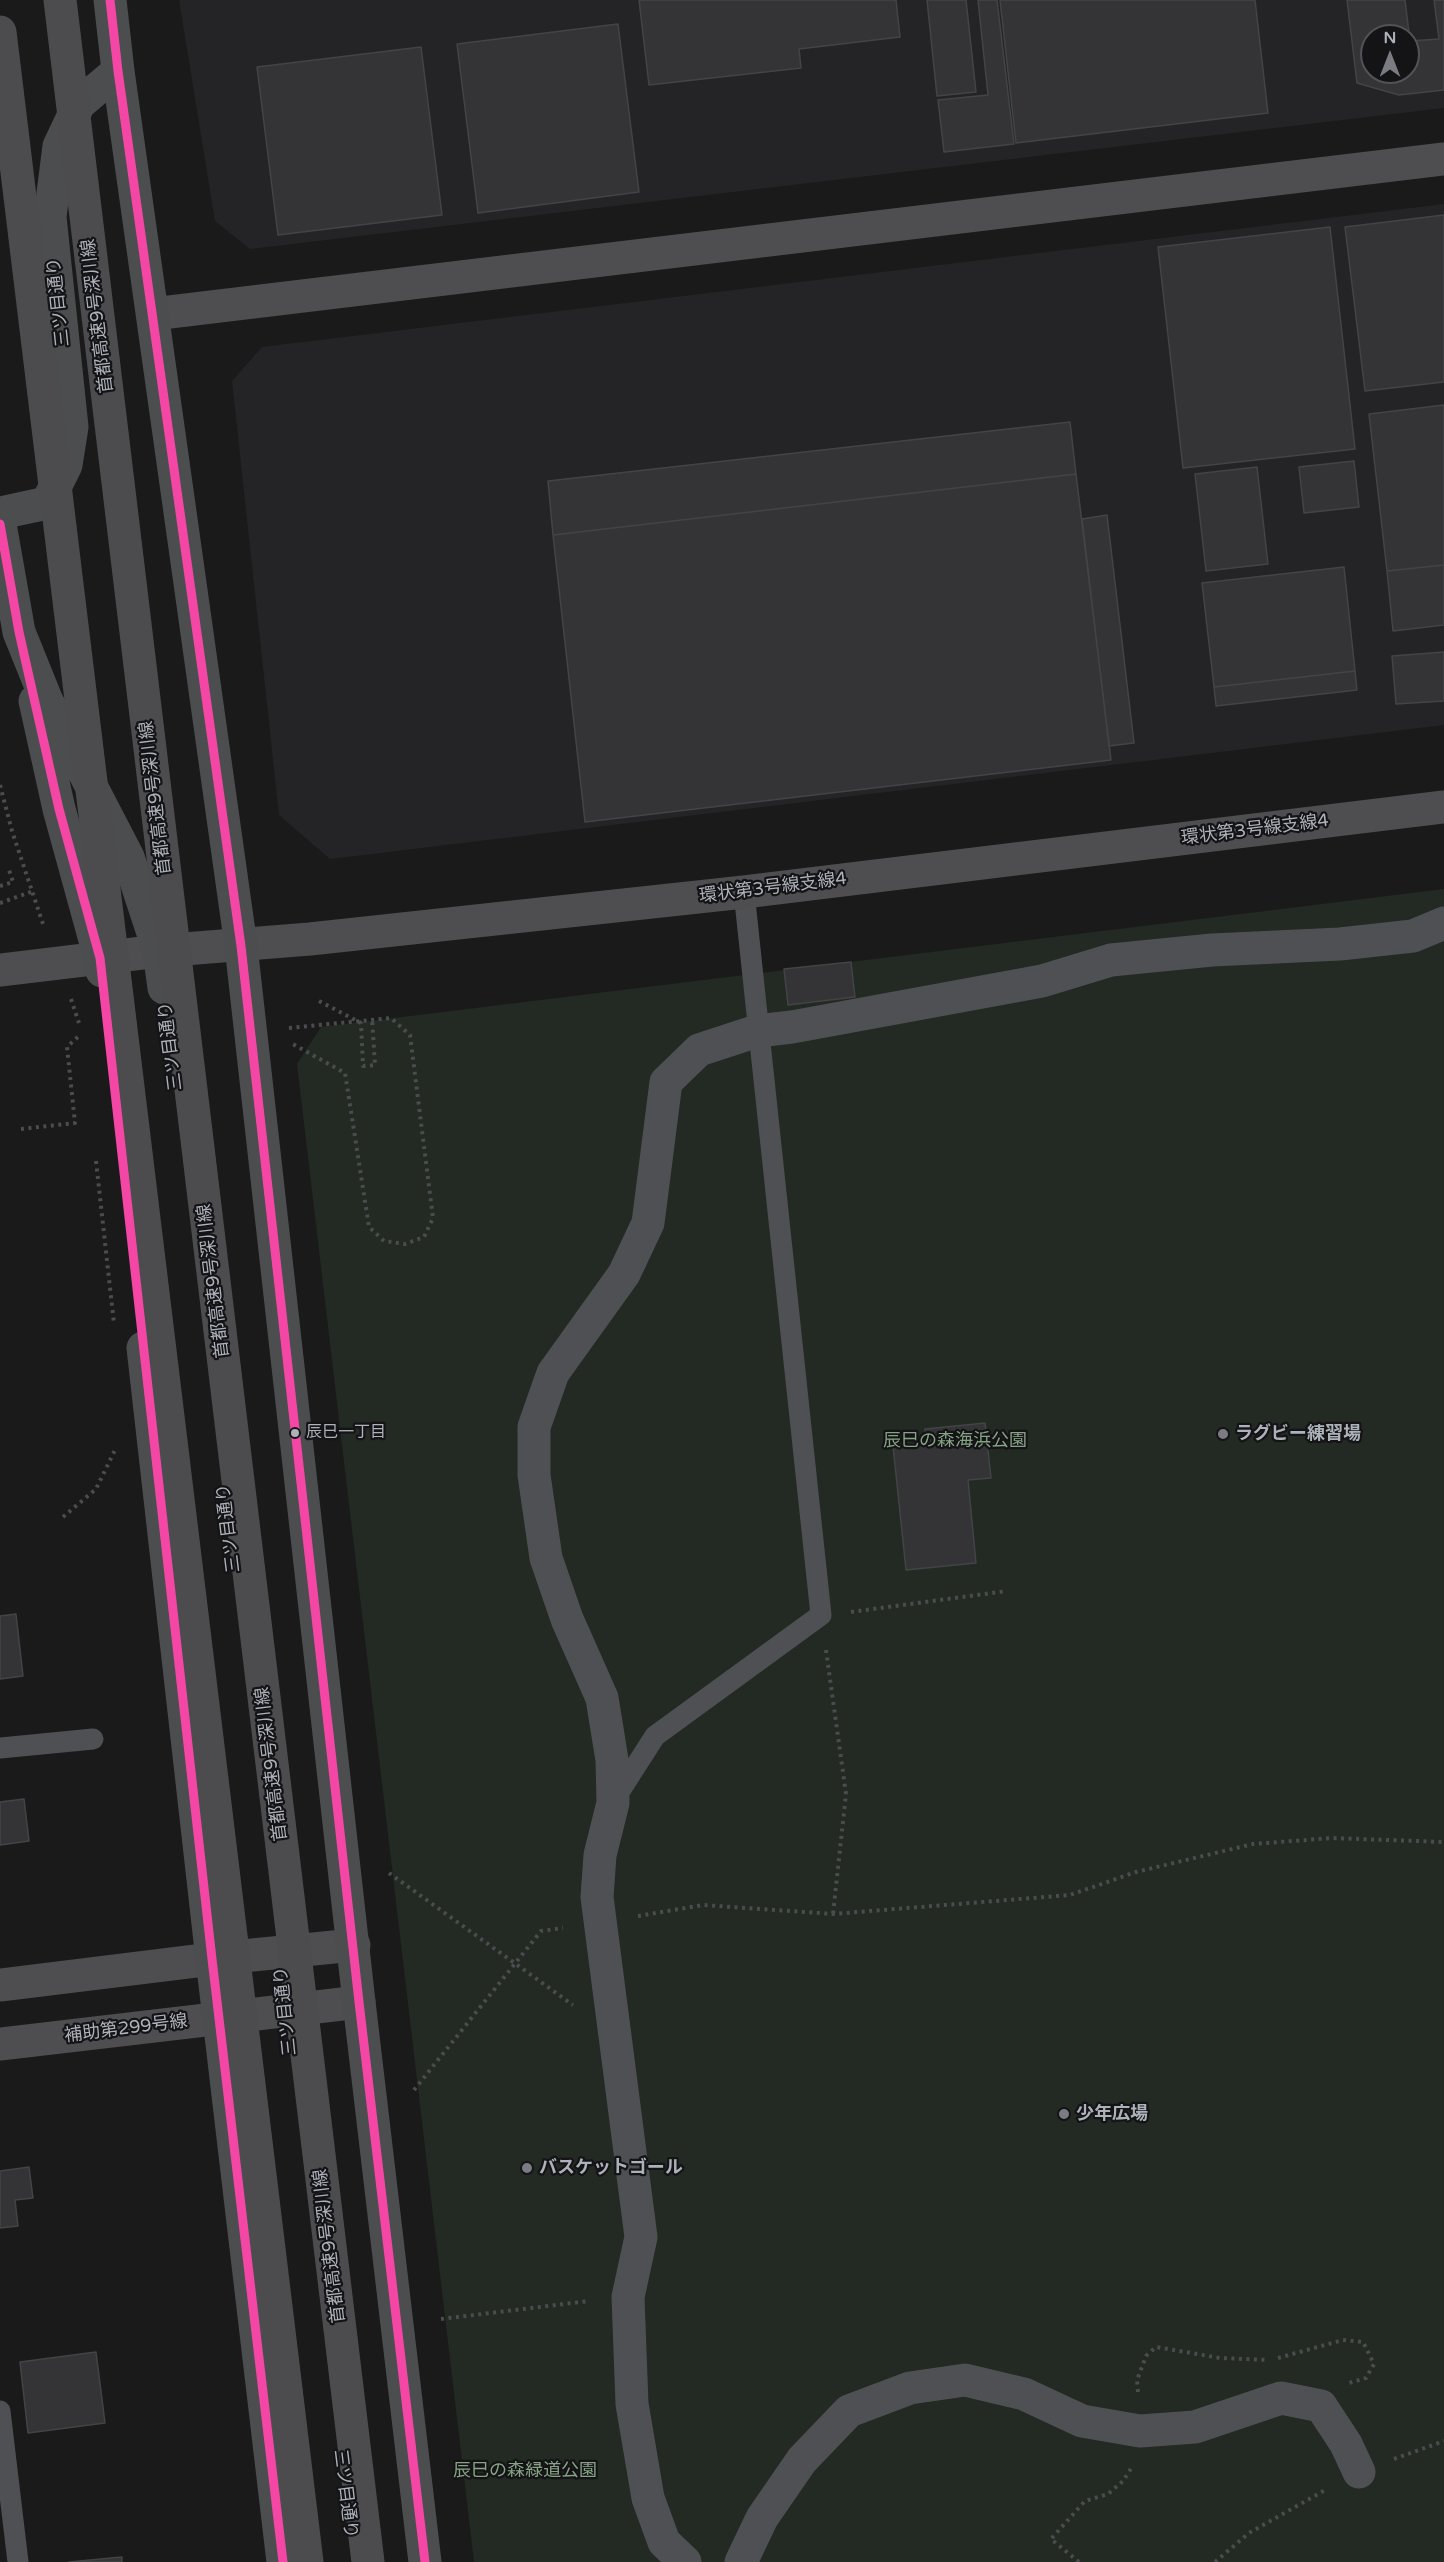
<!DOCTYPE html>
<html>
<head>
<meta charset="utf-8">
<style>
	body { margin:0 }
	#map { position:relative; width:1444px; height:2562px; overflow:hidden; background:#1a1a1a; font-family:"Varela Round",sans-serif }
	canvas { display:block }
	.north { position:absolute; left:1360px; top:24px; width:60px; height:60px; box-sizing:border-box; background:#141416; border:2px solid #515358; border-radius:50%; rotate:0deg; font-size:16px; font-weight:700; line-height:24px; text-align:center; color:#adb1ba }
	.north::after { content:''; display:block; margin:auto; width:21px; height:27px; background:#7a7c82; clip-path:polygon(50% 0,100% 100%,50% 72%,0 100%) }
</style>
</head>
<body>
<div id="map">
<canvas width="1444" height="2562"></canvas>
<div class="north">N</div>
</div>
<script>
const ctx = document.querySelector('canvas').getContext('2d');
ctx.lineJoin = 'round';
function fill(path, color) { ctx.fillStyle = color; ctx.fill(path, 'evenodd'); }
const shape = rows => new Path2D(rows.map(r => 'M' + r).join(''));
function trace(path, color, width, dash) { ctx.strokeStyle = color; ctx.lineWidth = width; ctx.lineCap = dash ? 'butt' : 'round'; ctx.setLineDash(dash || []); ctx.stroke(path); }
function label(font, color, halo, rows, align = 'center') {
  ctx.font = font + ' "Varela Round","Noto Sans JP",sans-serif'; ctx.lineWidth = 4.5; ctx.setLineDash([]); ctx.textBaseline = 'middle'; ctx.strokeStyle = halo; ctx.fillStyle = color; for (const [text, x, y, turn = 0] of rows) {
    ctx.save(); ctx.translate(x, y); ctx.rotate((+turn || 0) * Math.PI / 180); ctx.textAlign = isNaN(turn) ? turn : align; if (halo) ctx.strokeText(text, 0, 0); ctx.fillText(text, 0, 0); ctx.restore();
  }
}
fill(shape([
	[179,0,1444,0,1444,108,250,249,215,221],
	[1372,36,1408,36,1408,72,1372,72],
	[1444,204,1444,725,330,859,279,815,232,381,262,347]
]), '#242426');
fill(shape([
	[1444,889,1444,2562,474,2562,297,1064,321,1027]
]), '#232923');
const building = shape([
	[639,0,896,0,900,37,799,49,801,68,649,85,639,0],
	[927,0,966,0,976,92,937,96,927,0],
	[978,0,997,0,1014,144,944,152,938,100,988,95,978,0],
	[1000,0,1255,0,1268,113,1016,143,1000,0],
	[1347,0,1405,0,1410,41,1439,39,1434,0,1444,0,1444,90,1399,95,1357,83,1347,0],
	[1372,36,1408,36,1408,72,1372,72,1372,36],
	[618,24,639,192,478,213,457,44,618,24],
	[421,47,442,215,278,235,257,67,421,47],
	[1444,215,1444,382,1365,391,1345,227,1444,215],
	[1330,227,1355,449,1183,468,1158,247,1330,227],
	[1444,405,1444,565,1387,571,1369,414,1444,405],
	[1070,422,1076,474,553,535,548,481,1070,422],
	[1354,461,1359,507,1304,513,1299,467,1354,461],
	[1257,467,1268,564,1206,571,1195,474,1257,467],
	[1076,474,1111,760,585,822,553,535,1076,474],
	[1107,515,1134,743,1109,746,1082,519,1107,515],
	[1444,565,1444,625,1393,631,1387,571,1444,565],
	[1344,567,1355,671,1214,687,1202,583,1344,567],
	[1444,652,1444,701,1396,704,1392,656,1444,652],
	[1355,671,1357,690,1216,706,1214,687,1355,671],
	[851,962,855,997,788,1005,784,969,851,962],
	[985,1423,991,1478,968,1480,976,1563,906,1570,893,1446,926,1443,925,1429,985,1423],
	[16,1614,23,1676,0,1679,0,1616,16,1614],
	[24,1799,29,1841,0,1845,0,1802,24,1799],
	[29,2167,33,2198,15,2200,18,2226,0,2228,0,2171,29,2167],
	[96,2352,105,2423,28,2433,20,2362,96,2352],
	[122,2557,122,2562,69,2562,122,2557]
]);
fill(building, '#343436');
trace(building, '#434446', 1.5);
trace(shape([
	[0,785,12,831,44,927],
	[0,886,13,882,8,867],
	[0,903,31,892],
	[71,999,79,1023],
	[319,1001,361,1023,363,1066,375,1065,372,1018],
	[289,1028,391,1018,410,1035,433,1218,424,1237,405,1244,384,1241,369,1227,345,1073,291,1043],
	[21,1129,75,1123,67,1047,81,1034],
	[96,1161,114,1324],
	[63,1517,96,1489,115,1450],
	[851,1612,1007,1591],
	[826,1650,846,1794,833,1914],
	[389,1873,573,2005],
	[638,1916,703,1905,833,1914,1070,1895,1136,1872,1253,1844,1332,1838,1444,1842],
	[414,2090,541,1931,563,1928],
	[441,2319,589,2301],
	[1278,2358,1343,2340,1363,2342,1374,2364,1366,2378,1349,2383],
	[1138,2392,1137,2380,1146,2356,1156,2347,1220,2358,1268,2360],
	[1394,2459,1444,2441],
	[1079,2562,1051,2539,1085,2501,1108,2494,1123,2481,1132,2467],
	[1215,2562,1249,2533,1327,2489]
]), '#4a4c4e', 4, [3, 4.5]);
trace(shape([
	[0,1748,93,1739],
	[614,1800,655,1736,821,1615,744,892],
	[0,2411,18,2562]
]), '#4f5053', 21);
trace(shape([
	[685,2562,664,2542,648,2498,632,2404,628,2297,641,2237,597,1897,600,1855,613,1803,612,1760,602,1698,567,1619,546,1558,534,1475,534,1427,553,1373,624,1274,648,1223,666,1082,699,1050,757,1031,792,1027,1042,981,1111,960,1212,950,1340,944,1413,936,1444,923],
	[741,2562,762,2518,802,2460,849,2411,910,2388,965,2380,1024,2394,1082,2421,1140,2431,1195,2427,1281,2398,1321,2406,1346,2444,1359,2472]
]), '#4f5053', 33);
trace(shape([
	[153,314,1444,159],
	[0,970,159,951,310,939,744,892,1444,807],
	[0,1985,212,1959,354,1945],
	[0,2044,359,2002]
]), '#4e4e51', 33);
trace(shape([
	[110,0,118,71,241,946,359,2002,425,2562],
	[0,513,47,503,66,465,72,427,50,217,59,146,79,104,118,71],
	[0,524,19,632,46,699,128,857,159,951,164,988],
	[35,701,59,809,100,958,102,971],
	[143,1348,212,1959,283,2562]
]), '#4c4d4f', 33);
trace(shape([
	[60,0,368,2562],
	[0,32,307,2562]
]), '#4c4c4f', 33);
trace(shape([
	[110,0,118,71,241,946,359,2002,425,2562],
	[0,524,19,632,59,809,100,958,212,1959,283,2562]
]), '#f346a5', 9);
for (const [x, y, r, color] of [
	[295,1433,5,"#adb1ba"],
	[1223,1434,6,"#7a7c82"],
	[1064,2114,6,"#7a7c82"],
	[527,2168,6,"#7a7c82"]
]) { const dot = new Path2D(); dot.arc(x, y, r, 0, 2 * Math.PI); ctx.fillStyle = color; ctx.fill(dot); trace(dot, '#141416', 2); }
label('16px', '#adb1ba', '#141416', [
	["辰巳一丁目",306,1433]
], 'left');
label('18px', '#adb1ba', '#141416', [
	["三ツ目通り",59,302,-96],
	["首都高速9号深川線",98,316,-97],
	["首都高速9号深川線",156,798,-97],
	["環状第3号線支線4",1255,830,-7],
	["環状第3号線支線4",773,888,-7],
	["三ツ目通り",171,1046,-97],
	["首都高速9号深川線",214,1281,-97],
	["三ツ目通り",229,1528,-97],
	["首都高速9号深川線",272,1764,-97],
	["三ツ目通り",286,2011,-96],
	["補助第299号線",126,2029,-7],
	["首都高速9号深川線",330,2246,-97],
	["三ツ目通り",345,2494,83]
]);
label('bold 18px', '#adb1ba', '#141416', [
	["ラグビー練習場",1235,1434],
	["少年広場",1076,2114],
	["バスケットゴール",539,2168]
], 'left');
label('18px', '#86a386', '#141416', [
	["辰巳の森海浜公園",955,1441],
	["辰巳の森緑道公園",525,2471]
]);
</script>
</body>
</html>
